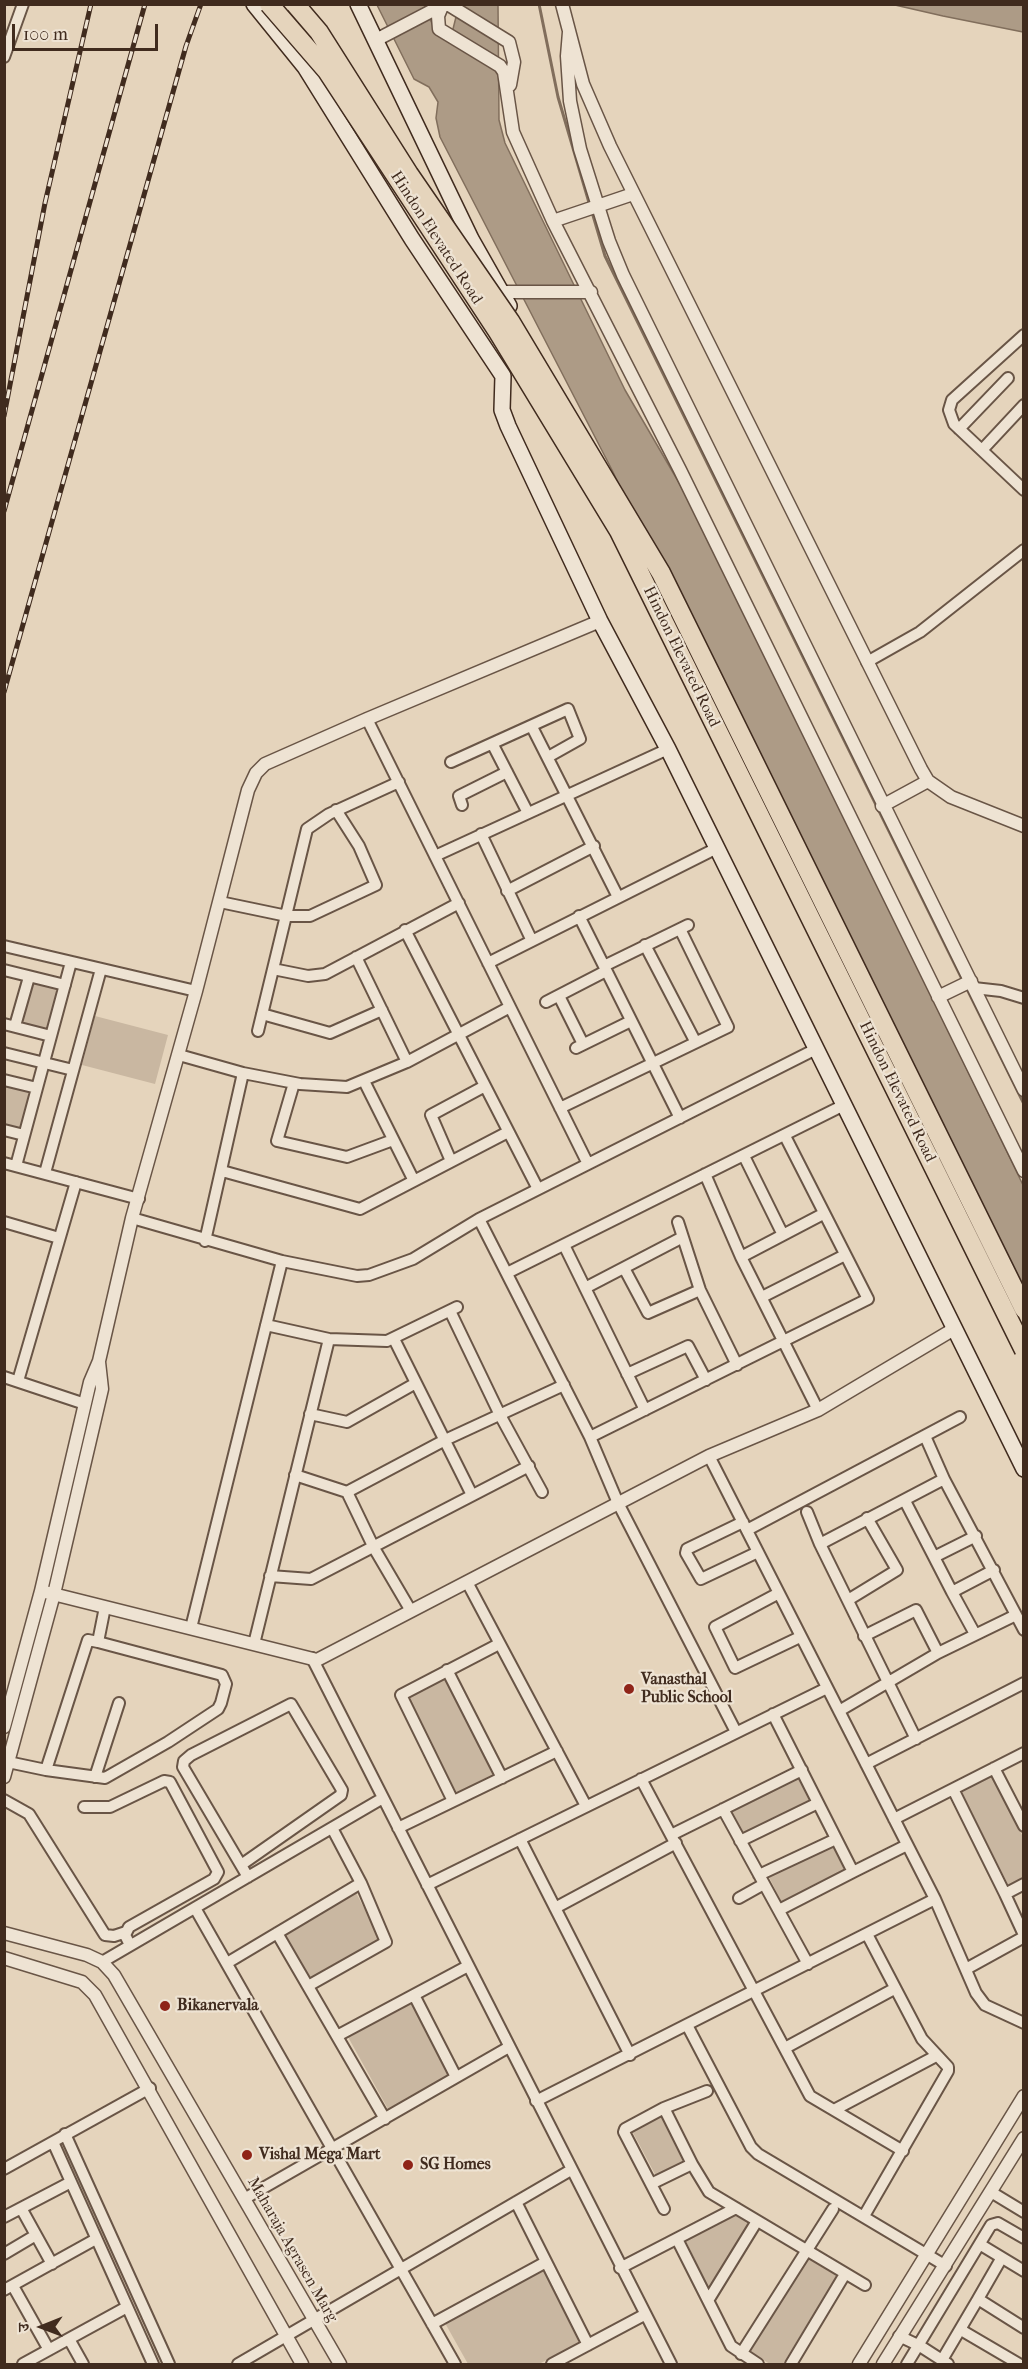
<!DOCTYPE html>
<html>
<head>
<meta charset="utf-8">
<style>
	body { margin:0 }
	#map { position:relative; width:1028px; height:2369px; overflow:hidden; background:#e5d4bc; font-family:"IM FELL French Canon","Noto Serif Devanagari",serif }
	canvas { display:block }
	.frame { position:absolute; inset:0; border:6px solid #402b1e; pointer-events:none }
	.north { position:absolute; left:12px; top:2297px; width:60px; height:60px; -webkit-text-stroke:4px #eee3d3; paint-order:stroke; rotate:269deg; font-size:16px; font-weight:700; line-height:24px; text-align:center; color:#402b1e }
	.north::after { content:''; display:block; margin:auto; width:21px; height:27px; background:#402b1e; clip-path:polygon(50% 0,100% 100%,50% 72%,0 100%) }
	.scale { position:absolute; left:12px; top:24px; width:146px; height:27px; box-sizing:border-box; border:3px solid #402b1e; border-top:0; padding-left:8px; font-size:18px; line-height:21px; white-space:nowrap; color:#402b1e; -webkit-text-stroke:4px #eee3d3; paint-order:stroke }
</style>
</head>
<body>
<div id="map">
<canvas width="1028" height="2369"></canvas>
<div class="frame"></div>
<div class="north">उ</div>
<div class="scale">100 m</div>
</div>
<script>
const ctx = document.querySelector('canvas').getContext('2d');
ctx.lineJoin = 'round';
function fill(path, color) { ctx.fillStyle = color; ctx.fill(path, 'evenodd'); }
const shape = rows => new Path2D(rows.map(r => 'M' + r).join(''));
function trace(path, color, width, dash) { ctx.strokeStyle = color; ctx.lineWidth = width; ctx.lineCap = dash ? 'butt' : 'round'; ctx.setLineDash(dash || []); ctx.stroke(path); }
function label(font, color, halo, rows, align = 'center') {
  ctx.font = font + ' "IM FELL French Canon",serif'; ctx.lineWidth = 4.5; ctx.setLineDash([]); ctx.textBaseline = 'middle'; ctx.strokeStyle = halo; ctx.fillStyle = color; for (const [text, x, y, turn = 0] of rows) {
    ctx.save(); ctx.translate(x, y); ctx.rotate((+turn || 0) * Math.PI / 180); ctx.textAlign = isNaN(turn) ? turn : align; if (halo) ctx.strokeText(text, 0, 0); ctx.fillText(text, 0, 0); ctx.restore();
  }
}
fill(shape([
	[32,982,59,989,48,1030,21,1023],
	[95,1016,168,1035,155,1084,82,1065],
	[4,1085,32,1090,21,1131,5,1127],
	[446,1676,495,1775,456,1794,408,1695],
	[800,1774,813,1800,742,1836,729,1810],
	[993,1775,1023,1837,1023,1878,1008,1886,961,1790],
	[835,1844,848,1870,782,1903,769,1877],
	[356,1893,382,1941,310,1980,284,1933],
	[411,2002,450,2074,388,2109,348,2037],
	[662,2114,686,2160,656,2176,631,2129],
	[735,2212,752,2223,708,2287,685,2239],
	[807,2258,837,2276,783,2364,770,2364,750,2352],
	[543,2270,581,2342,539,2364,468,2364,445,2323]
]), '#c9b7a1');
const water = shape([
	[377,5,424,5,437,35,452,33,459,5,498,5,499,120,505,143,625,390,703,524,1023,1185,1023,1314,887,1045,612,470,440,137,436,118,438,102,429,87,414,79,377,5],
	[895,5,1023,5,1023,32,943,16,895,5]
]);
fill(water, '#ad9b86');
trace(water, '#816e5c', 1.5);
trace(shape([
	[539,4,558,97,590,206],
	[592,212,605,256,963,981],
	[966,987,1024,1104]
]), '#816e5c', 3);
const minor = shape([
	[4,57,23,4],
	[1024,335,952,400,949,410,954,424,1024,490],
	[959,429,1008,378],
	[982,450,1024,405],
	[867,662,920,632,1024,550],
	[367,719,588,1164],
	[532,727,618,897],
	[493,745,528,813],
	[451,762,568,709,580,739,548,757],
	[462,805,459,796,507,772],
	[481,834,532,941],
	[435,856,668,749],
	[507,891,594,846],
	[220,902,287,916,310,916,376,885,359,846,336,810],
	[579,916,680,1118],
	[405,930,538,1189],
	[645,945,695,1041],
	[4,946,196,991],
	[356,957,407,1062],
	[488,963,717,848],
	[604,966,688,925],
	[273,969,308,976,325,974,459,903],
	[4,970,65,985],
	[974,988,1001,991,1024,998],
	[559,996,583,1044],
	[546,1002,606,971],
	[262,1014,330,1033,382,1010],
	[4,1024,51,1036],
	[15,1026,29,977],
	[258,1031,307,829,329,814,399,782],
	[576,1048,631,1021],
	[4,1053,73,1070],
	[179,1055,243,1073,300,1084,347,1087,407,1062,510,1007],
	[4,1080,37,1088],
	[364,1081,414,1181],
	[294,1083,277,1141,347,1157,393,1140],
	[560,1108,728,1027,680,929],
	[4,1130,24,1135],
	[744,1156,783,1235],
	[451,1161,431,1115,485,1086],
	[4,1163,139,1199],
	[16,1166,71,962],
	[222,1171,360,1209,508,1132],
	[45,1173,101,969],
	[705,1174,741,1257,818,1410],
	[132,1218,282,1261,357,1276,369,1275,413,1259,479,1219,816,1049],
	[479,1219,590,1437,618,1503,736,1732],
	[4,1222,59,1238],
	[678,1222,700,1290,737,1365],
	[205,1241,243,1073],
	[564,1245,645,1410],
	[741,1257,823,1214],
	[624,1268,648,1313,700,1290],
	[507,1273,844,1105],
	[585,1288,681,1238],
	[762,1297,845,1255],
	[450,1311,500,1415,542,1492],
	[266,1325,329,1339,387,1341,457,1307],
	[394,1339,472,1495],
	[627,1374,688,1346,706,1380],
	[4,1377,85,1404],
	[18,1381,76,1182],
	[310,1414,347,1422,416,1383],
	[925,1436,944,1479],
	[590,1437,868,1299,785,1136],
	[709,1456,935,1899,976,1993,985,2005,1024,2023],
	[295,1475,347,1492,445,1440,564,1385],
	[347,1492,374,1548,411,1611],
	[905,1501,934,1557,976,1536],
	[807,1512,820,1544,916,1739],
	[743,1522,687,1549,686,1553,701,1579,758,1552],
	[747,1530,960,1417],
	[820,1544,944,1479,1024,1630],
	[934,1557,952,1592],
	[270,1576,311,1579,529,1466],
	[467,1582,586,1806],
	[779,1593,715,1627,735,1668,800,1637],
	[848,1600,897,1570,867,1518],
	[191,1628,282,1261],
	[975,1634,952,1592,994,1570],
	[864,1636,916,1610,938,1653],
	[254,1644,329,1339],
	[312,1658,671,2364],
	[447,1670,502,1778],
	[839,1711,938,1653,1016,1615],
	[773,1714,853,1872,779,1910],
	[8,1762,46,1770,88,1640,98,1642,105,1607],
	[866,1764,1024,1683],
	[994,1768,1024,1826],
	[46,1770,105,1778,168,1742,218,1709,221,1703,226,1684,222,1675,98,1642],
	[95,1777,119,1703],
	[641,1779,810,2096,903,2151],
	[953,1789,1005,1894,1024,1884],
	[4,1800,29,1814,105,1935,114,1936,126,1932],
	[453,1801,401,1695,499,1644],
	[84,1807,110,1807,164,1781,170,1782,218,1872,214,1879,129,1927,125,1935,130,1945],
	[723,1809,808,1964],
	[894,1819,1024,1753],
	[398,1828,557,1751],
	[671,1835,802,1770],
	[520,1839,630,2055],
	[740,1841,818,1803],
	[241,1865,341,1795,342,1790,291,1704,191,1755,184,1761,183,1767,248,1877],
	[853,1872,907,1845],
	[759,1875,836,1839],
	[427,1885,827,1688],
	[1005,1894,1024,1935],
	[739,1898,764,1884],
	[195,1908,455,2364],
	[555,1908,676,1843],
	[277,1933,385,2119],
	[102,1962,383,1798],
	[227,1963,361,1883],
	[966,1969,1024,1937],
	[308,1986,386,1942,361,1883,332,1828],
	[414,1995,456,2077],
	[687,2025,751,2147,758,2154,946,2266],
	[337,2036,468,1966],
	[785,2048,894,1989],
	[536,2101,935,1899],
	[664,2108,692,2164,709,2192,865,2285],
	[834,2110,936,2056],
	[65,2134,169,2364],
	[53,2142,153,2364],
	[4,2169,150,2088],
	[651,2184,692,2164],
	[991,2192,1024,2212],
	[244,2199,509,2047],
	[516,2202,588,2345],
	[21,2208,52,2264],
	[664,2209,624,2132,625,2129,664,2108,707,2091],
	[864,2216,948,2071,948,2067,922,2039,867,1934],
	[4,2217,71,2182],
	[677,2239,731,2346,758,2364],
	[981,2245,1024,2271],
	[4,2254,36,2235],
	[1001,2259,978,2299,1024,2328],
	[620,2268,736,2208],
	[13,2286,49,2350],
	[4,2290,96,2239],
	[709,2299,757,2221],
	[432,2324,546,2262],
	[961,2330,1019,2364],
	[899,2336,920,2346,948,2364],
	[69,2339,83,2364],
	[741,2354,833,2209],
	[942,2360,978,2299],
	[23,2364,127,2307],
	[238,2364,571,2170],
	[552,2364,644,2315],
	[791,2364,845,2274],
	[907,2364,991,2225,998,2223,1024,2238]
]);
const tertiary = shape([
	[443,4,438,16,439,29,500,66,504,72,513,132,553,221,680,470,1024,1171],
	[562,4,583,84,610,146,921,769,928,781,951,797,1024,826],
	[569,32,567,56,570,101,580,149,609,241,623,275,1024,1090],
	[376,40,443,5,449,5,509,42,514,62,510,85],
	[553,221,633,194],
	[500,292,591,292],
	[882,806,928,781],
	[938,997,971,981],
	[41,1591,317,1660,709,1456,818,1410,954,1329],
	[4,1727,41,1591,90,1382,99,1361,132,1218,196,991,248,790,256,773,265,764,367,719,600,621],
	[4,1777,54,1594,102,1389,99,1362],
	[4,1933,87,1955,102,1962,114,1975,340,2364],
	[4,1958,82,1982,95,1995,302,2364],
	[859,2364,1024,2096],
	[883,2364,1024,2138]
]);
const secondary = shape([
	[254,4,305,67,412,239,503,376,502,410,508,426,600,621,668,749,1024,1469],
	[358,4,471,239,509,306]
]);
trace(minor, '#695546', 14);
trace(tertiary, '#695546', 15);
trace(secondary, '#402b1e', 18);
trace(minor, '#eee3d3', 10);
trace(tertiary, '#eee3d3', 12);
trace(secondary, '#eee3d3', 15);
const rail = shape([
	[4,416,45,203,91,4],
	[4,511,145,4],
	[4,692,186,46,201,4]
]);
trace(rail, '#402b1e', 5);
trace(rail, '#eee3d3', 3, [9]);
const motorwayBridge = shape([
	[269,4,327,71,498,332,619,531,1024,1350],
	[295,4,319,32,409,174,510,321,661,573,1024,1309]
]);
trace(motorwayBridge, '#402b1e', 21, []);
trace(motorwayBridge, '#e5d4bc', 18);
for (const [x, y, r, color] of [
	[629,1689,6,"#8f2418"],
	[165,2006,6,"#8f2418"],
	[247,2155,6,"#8f2418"],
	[408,2165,6,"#8f2418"]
]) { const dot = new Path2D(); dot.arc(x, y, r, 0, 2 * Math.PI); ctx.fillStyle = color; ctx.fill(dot); trace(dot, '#eee3d3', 2); }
label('16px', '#402b1e', '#eee3d3', [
	["Hindon Elevated Road",436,238,57],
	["Hindon Elevated Road",681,657,64],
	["Hindon Elevated Road",897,1092,64],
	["Maharaja Agrasen Marg",292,2250,60]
]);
label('bold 16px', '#402b1e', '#eee3d3', [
	["Vanasthal",641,1680],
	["Public School",641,1698],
	["Bikanervala",177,2006],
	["Vishal Mega Mart",259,2155],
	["SG Homes",420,2165]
], 'left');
</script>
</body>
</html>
